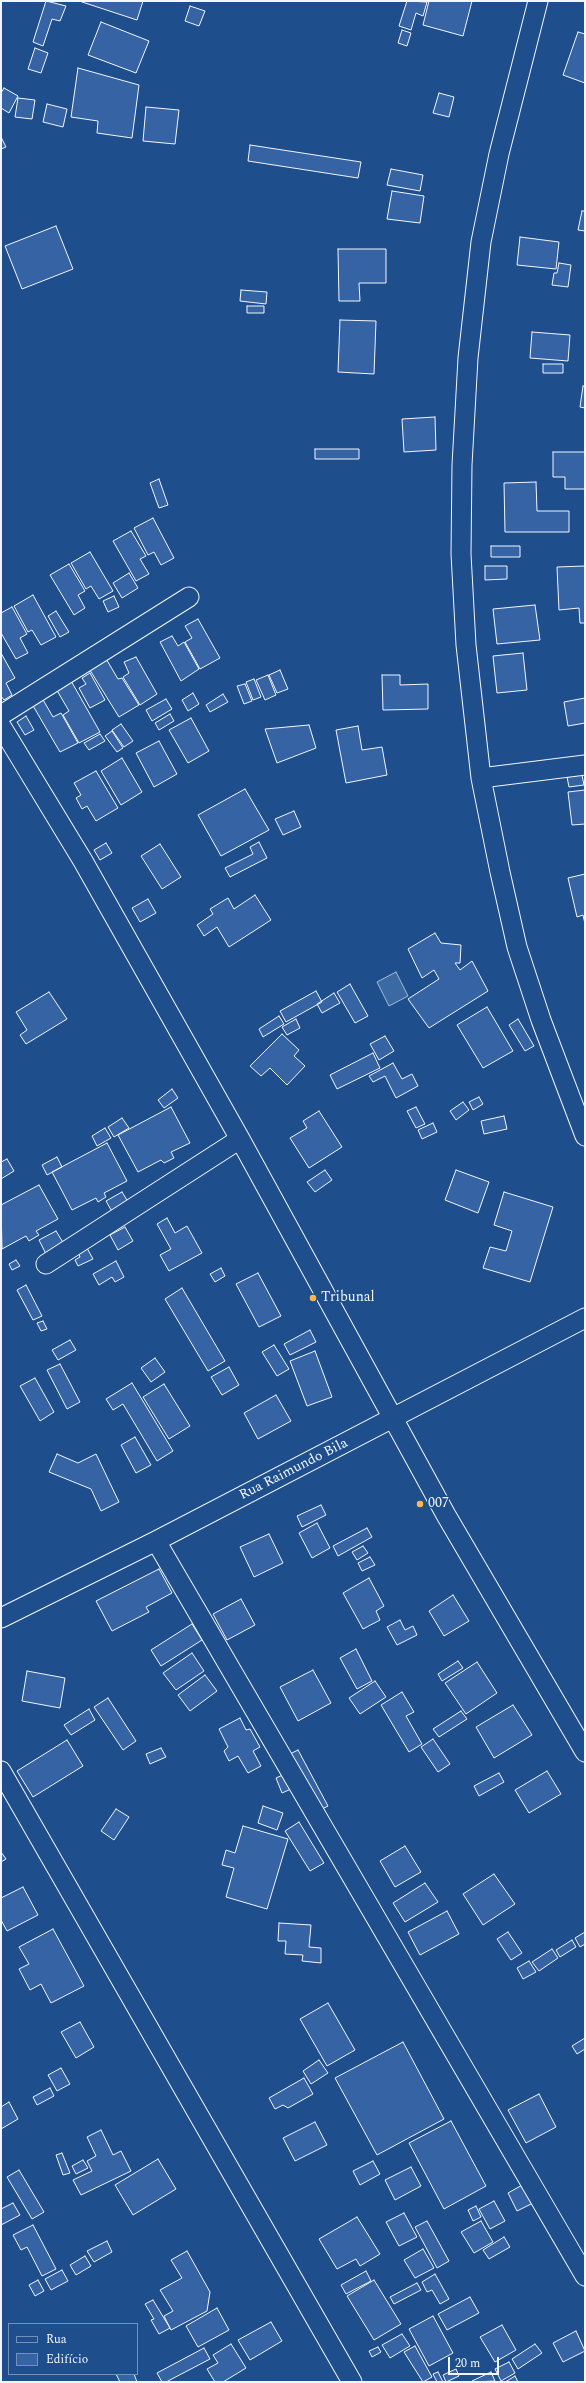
<!DOCTYPE html>
<html>
<head>
<meta charset="utf-8">
<style>
	body { margin:0 }
	#map { position:relative; width:586px; height:2383px; overflow:hidden; background:#1f4e8c; font-family:Spectral,serif }
	canvas { display:block }
	.frame { position:absolute; inset:0; border:2px solid #f2f6ff; pointer-events:none }
	.legend { position:absolute; left:8px; top:2323px; width:130px; height:52px; box-sizing:border-box; background:#1f4e8c; border:1px solid #7391ba; margin:0; padding:5px 7px; list-style:none; font-size:12px; color:#f2f6ff }
	.legend li { display:flex; align-items:center; gap:8px; height:20px }
	.legend b { width:20px; border:1px solid #7391ba }
	.scale { position:absolute; left:448px; top:2357px; width:51px; height:18px; box-sizing:border-box; border:2px solid #f2f6ff; border-top:0; padding-left:5px; font-size:12px; line-height:14px; white-space:nowrap; color:#f2f6ff; -webkit-text-stroke:3px #1f4e8c; paint-order:stroke }
</style>
</head>
<body>
<div id="map">
<canvas width="586" height="2383"></canvas>
<div class="frame"></div>
<ul class="legend">
<li><b style="height:5px;background:#1f4e8c"></b>Rua</li>
<li><b style="height:11px;background:#3563a3"></b>Edifício</li>
</ul>
<div class="scale">20 m</div>
</div>
<script>
const ctx = document.querySelector('canvas').getContext('2d');
ctx.lineJoin = 'round';
function fill(path, color) { ctx.fillStyle = color; ctx.fill(path, 'evenodd'); }
const shape = rows => new Path2D(rows.map(r => 'M' + r).join(''));
function trace(path, color, width, dash) { ctx.strokeStyle = color; ctx.lineWidth = width; ctx.lineCap = dash ? 'butt' : 'round'; ctx.setLineDash(dash || []); ctx.stroke(path); }
function label(font, color, halo, rows, align = 'center') {
  ctx.font = font + ' Spectral,serif'; ctx.lineWidth = 3; ctx.setLineDash([]); ctx.textBaseline = 'middle'; ctx.strokeStyle = halo; ctx.fillStyle = color; for (const [text, x, y, turn = 0] of rows) {
    ctx.save(); ctx.translate(x, y); ctx.rotate((+turn || 0) * Math.PI / 180); ctx.textAlign = isNaN(turn) ? turn : align; if (halo) ctx.strokeText(text, 0, 0); ctx.fillText(text, 0, 0); ctx.restore();
  }
}
const water = shape([
	[396,972,408,996,389,1006,377,982,396,972]
]);
fill(water, '#3b69a3');
trace(water, '#a8bbd7', 1);
const building = shape([
	[46,1,66,6,60,21,52,19,43,46,33,42,46,1],
	[79,1,143,1,137,20,79,1],
	[407,1,427,2,423,16,416,13,411,30,399,26,407,1],
	[429,1,472,1,463,36,423,25,429,1],
	[190,6,205,11,199,26,185,21,190,6],
	[101,22,149,41,136,73,88,55,101,22],
	[402,30,411,33,407,46,398,43,402,30],
	[578,32,585,34,585,83,563,75,578,32],
	[35,48,48,53,41,73,28,69,35,48],
	[78,68,139,85,132,138,97,133,98,121,71,117,78,68],
	[4,88,18,96,9,113,1,108,1,93,4,88],
	[439,93,454,97,449,117,433,113,439,93],
	[18,98,35,100,32,119,15,117,18,98],
	[47,104,67,109,63,127,43,122,47,104],
	[146,107,179,110,175,144,143,141,146,107],
	[1,137,6,147,1,149,1,137],
	[250,145,361,162,358,178,248,161,250,145],
	[391,169,423,175,420,191,387,185,391,169],
	[392,191,424,196,420,223,387,219,392,191],
	[582,211,585,211,585,231,578,230,582,211],
	[56,226,73,269,22,289,5,246,56,226],
	[520,237,559,242,556,269,517,265,520,237],
	[338,249,386,249,386,283,359,283,360,301,339,301,338,249],
	[559,263,571,265,568,287,552,285,554,273,557,273,559,263],
	[241,290,267,292,266,304,240,301,241,290],
	[247,306,264,306,264,313,247,313,247,306],
	[340,320,376,321,374,374,338,372,340,320],
	[532,332,570,335,568,361,530,358,532,332],
	[543,364,563,364,563,373,543,373,543,364],
	[583,386,585,386,585,408,580,407,583,386],
	[435,417,436,450,404,452,402,419,435,417],
	[315,449,359,449,359,459,315,459,315,449],
	[553,452,585,452,585,489,565,489,565,477,553,477,553,452],
	[159,479,168,505,159,508,150,483,159,479],
	[536,482,537,511,569,511,569,532,505,532,504,483,536,482],
	[153,518,174,558,161,565,154,552,148,555,134,528,153,518],
	[131,531,146,556,140,559,149,574,136,581,113,541,131,531],
	[491,546,520,546,520,557,491,557,491,546],
	[90,552,113,591,99,599,91,586,86,589,71,563,90,552],
	[69,564,85,591,78,595,85,608,74,615,50,575,69,564],
	[485,566,507,566,507,579,485,580,485,566],
	[585,566,585,623,580,623,579,608,559,610,557,567,585,566],
	[129,573,138,588,122,598,113,583,129,573],
	[33,595,56,637,41,645,32,630,28,632,14,606,33,595],
	[114,596,119,607,108,612,103,601,114,596],
	[535,605,540,640,497,644,493,609,535,605],
	[12,607,27,634,20,638,28,653,16,659,1,633,1,613,12,607],
	[56,611,69,632,60,637,48,616,56,611],
	[198,619,220,658,200,669,185,642,192,638,185,626,198,619],
	[172,636,178,646,184,642,199,669,181,681,160,642,172,636],
	[1,653,15,678,6,683,12,695,4,700,1,696,1,653],
	[523,653,527,690,497,693,493,656,523,653],
	[105,657,118,679,122,678,139,705,119,717,88,667,105,657],
	[136,657,157,694,140,705,123,677,129,673,124,662,136,657],
	[280,670,288,689,277,693,269,675,280,670],
	[90,673,105,700,90,708,79,688,86,684,82,678,90,673],
	[268,675,276,695,265,700,256,680,268,675],
	[382,675,400,675,400,685,428,684,428,709,383,710,382,675],
	[70,679,100,732,79,743,63,715,69,711,55,687,70,679],
	[254,679,261,697,253,700,246,682,254,679],
	[245,684,252,701,244,704,237,686,245,684],
	[193,693,199,704,188,711,182,700,193,693],
	[223,694,228,702,210,712,206,705,223,694],
	[42,698,53,717,61,713,78,743,60,752,32,704,42,698],
	[585,698,585,723,568,726,564,702,585,698],
	[166,699,172,709,152,721,146,710,166,699],
	[170,714,174,721,159,730,155,723,170,714],
	[26,716,34,730,25,735,17,722,26,716],
	[191,718,209,751,188,763,169,730,191,718],
	[121,724,133,741,124,747,112,730,121,724],
	[309,725,316,748,277,763,265,729,309,725],
	[358,726,362,750,382,747,387,775,346,783,336,730,358,726],
	[112,731,123,748,117,752,105,736,112,731],
	[100,734,105,741,89,750,84,743,100,734],
	[159,741,177,774,154,787,136,753,159,741],
	[122,758,142,792,121,805,101,771,122,758],
	[96,771,118,808,96,821,87,806,82,809,76,798,81,795,74,783,96,771],
	[582,775,584,785,569,787,567,777,582,775],
	[245,789,269,830,221,856,198,815,245,789],
	[585,790,585,824,572,825,568,792,585,790],
	[294,811,301,827,283,835,275,819,294,811],
	[259,842,267,858,230,877,225,868,253,854,250,847,259,842],
	[106,843,112,853,100,860,94,850,106,843],
	[160,844,181,877,162,889,141,856,160,844],
	[585,874,585,924,583,915,577,917,568,878,585,874],
	[255,895,271,920,229,947,217,927,204,936,197,925,213,914,210,909,228,898,234,909,255,895],
	[148,899,156,913,140,922,132,908,148,899],
	[435,933,441,943,461,945,460,963,455,963,460,970,472,961,488,991,429,1028,408,999,439,979,434,970,422,978,408,949,435,933],
	[350,984,368,1016,355,1023,337,992,350,984],
	[316,991,322,1002,286,1022,280,1011,316,991],
	[49,992,67,1019,26,1044,20,1035,27,1030,16,1012,49,992],
	[334,993,340,1003,322,1013,317,1004,334,993],
	[487,1007,513,1051,483,1068,457,1025,487,1007],
	[279,1016,284,1024,263,1037,259,1029,279,1016],
	[296,1019,300,1028,287,1035,282,1027,296,1019],
	[518,1019,534,1046,525,1051,509,1025,518,1019],
	[282,1034,299,1050,294,1056,305,1066,287,1085,270,1068,261,1076,250,1066,282,1034],
	[385,1036,394,1051,379,1060,370,1044,385,1036],
	[373,1053,380,1068,337,1089,330,1075,373,1053],
	[393,1063,402,1079,412,1074,418,1086,396,1098,385,1076,373,1082,369,1076,393,1063],
	[172,1089,178,1098,164,1108,158,1100,172,1089],
	[479,1097,483,1104,473,1110,469,1102,479,1097],
	[463,1102,469,1110,456,1120,450,1111,463,1102],
	[171,1107,190,1143,171,1152,174,1158,164,1163,161,1160,138,1172,118,1135,171,1107],
	[416,1107,425,1124,416,1128,407,1111,416,1107],
	[319,1111,342,1147,309,1168,290,1138,307,1128,303,1121,319,1111],
	[504,1116,507,1129,484,1134,481,1121,504,1116],
	[122,1118,129,1128,114,1137,108,1127,122,1118],
	[433,1123,437,1132,422,1139,418,1130,433,1123],
	[105,1128,111,1138,97,1146,92,1136,105,1128],
	[107,1143,127,1181,104,1193,106,1197,98,1202,96,1198,72,1210,52,1172,107,1143],
	[57,1157,62,1167,47,1175,42,1165,57,1157],
	[7,1159,14,1171,1,1179,1,1162,7,1159],
	[325,1170,332,1180,315,1192,307,1182,325,1170],
	[456,1170,489,1182,478,1213,445,1200,456,1170],
	[39,1185,58,1219,36,1231,39,1235,29,1241,26,1236,2,1249,1,1205,39,1185],
	[122,1192,130,1205,114,1215,106,1201,122,1192],
	[504,1192,553,1207,530,1282,483,1268,490,1247,506,1251,512,1231,494,1225,504,1192],
	[167,1218,175,1233,187,1226,202,1253,169,1271,160,1255,171,1249,157,1224,167,1218],
	[125,1227,133,1241,118,1250,110,1235,125,1227],
	[56,1231,64,1244,46,1254,39,1240,56,1231],
	[87,1248,93,1259,78,1266,75,1260,80,1257,78,1252,87,1248],
	[16,1260,20,1266,12,1270,9,1264,16,1260],
	[116,1261,124,1277,115,1282,112,1277,99,1285,93,1274,116,1261],
	[221,1268,225,1276,215,1282,210,1274,221,1268],
	[258,1273,281,1316,259,1327,236,1284,258,1273],
	[26,1285,42,1316,33,1320,17,1290,26,1285],
	[182,1288,225,1361,208,1371,165,1299,182,1288],
	[43,1321,47,1329,41,1331,37,1323,43,1321],
	[310,1330,316,1342,290,1355,284,1344,310,1330],
	[70,1340,76,1350,58,1360,52,1350,70,1340],
	[274,1345,289,1369,277,1376,262,1352,274,1345],
	[315,1351,332,1397,307,1406,290,1361,315,1351],
	[155,1358,165,1372,151,1382,141,1368,155,1358],
	[60,1364,80,1402,67,1409,47,1370,60,1364],
	[229,1367,239,1385,222,1395,211,1377,229,1367],
	[35,1378,54,1412,40,1421,20,1386,35,1378],
	[132,1383,173,1451,157,1461,123,1404,113,1410,106,1399,132,1383],
	[164,1384,190,1426,169,1439,143,1397,164,1384],
	[276,1395,291,1421,258,1439,244,1413,276,1395],
	[135,1437,151,1465,136,1473,121,1445,135,1437],
	[57,1454,78,1463,96,1454,119,1502,101,1511,91,1489,49,1472,57,1454],
	[321,1505,326,1515,302,1527,297,1516,321,1505],
	[317,1523,330,1548,312,1558,299,1533,317,1523],
	[367,1528,372,1537,338,1556,333,1546,367,1528],
	[269,1534,283,1563,254,1577,240,1547,269,1534],
	[363,1546,368,1553,357,1560,352,1552,363,1546],
	[370,1557,375,1565,362,1571,358,1563,370,1557],
	[159,1569,172,1593,146,1607,149,1612,112,1631,96,1601,159,1569],
	[369,1578,384,1606,376,1611,380,1620,363,1629,343,1593,369,1578],
	[453,1595,469,1621,444,1636,429,1611,453,1595],
	[241,1599,255,1625,227,1640,213,1614,241,1599],
	[400,1620,405,1630,413,1626,417,1635,397,1645,387,1627,400,1620],
	[192,1624,202,1640,161,1666,151,1650,192,1624],
	[356,1649,372,1681,357,1689,340,1658,356,1649],
	[192,1653,204,1671,176,1690,163,1673,192,1653],
	[458,1661,463,1668,442,1681,438,1674,458,1661],
	[477,1662,497,1693,466,1714,445,1683,477,1662],
	[313,1670,331,1703,298,1721,280,1687,313,1670],
	[27,1671,65,1678,60,1708,22,1701,27,1671],
	[205,1675,217,1691,190,1711,178,1695,205,1675],
	[375,1681,386,1697,360,1714,349,1698,375,1681],
	[402,1692,414,1712,406,1716,422,1744,409,1752,381,1705,402,1692],
	[108,1698,136,1741,123,1750,94,1707,108,1698],
	[513,1705,532,1735,494,1758,476,1727,513,1705],
	[89,1709,95,1720,71,1735,64,1725,89,1709],
	[461,1711,467,1719,439,1737,433,1729,461,1711],
	[240,1718,246,1730,250,1729,260,1747,253,1751,261,1766,248,1773,238,1756,229,1761,224,1751,228,1747,219,1729,240,1718],
	[433,1739,450,1764,438,1772,421,1747,433,1739],
	[67,1740,83,1766,33,1797,17,1771,67,1740],
	[161,1748,166,1757,150,1764,146,1754,161,1748],
	[298,1750,328,1806,320,1810,290,1754,298,1750],
	[547,1771,561,1794,529,1813,515,1790,547,1771],
	[499,1773,504,1782,479,1796,474,1786,499,1773],
	[285,1774,291,1789,282,1793,276,1778,285,1774],
	[263,1806,283,1813,277,1830,258,1823,263,1806],
	[116,1809,129,1817,114,1840,101,1831,116,1809],
	[299,1822,324,1863,310,1871,285,1831,299,1822],
	[243,1826,288,1839,267,1909,226,1897,234,1868,222,1865,226,1850,235,1853,243,1826],
	[405,1846,421,1872,395,1887,380,1861,405,1846],
	[1,1852,6,1859,1,1862,1,1852],
	[494,1874,515,1904,483,1925,463,1894,494,1874],
	[425,1883,438,1902,405,1922,393,1903,425,1883],
	[23,1887,38,1915,7,1931,1,1920,1,1898,23,1887],
	[447,1911,459,1934,420,1955,408,1932,447,1911],
	[279,1923,311,1925,309,1947,321,1948,321,1963,302,1961,303,1955,285,1954,286,1941,278,1941,279,1923],
	[53,1929,84,1986,51,2003,41,1984,30,1990,19,1969,29,1964,19,1947,53,1929],
	[508,1932,522,1953,511,1960,497,1939,508,1932],
	[585,1932,585,1944,580,1947,575,1938,585,1932],
	[572,1940,576,1947,560,1957,556,1950,572,1940],
	[552,1949,558,1958,539,1971,532,1962,552,1949],
	[529,1961,536,1972,523,1979,517,1968,529,1961],
	[328,2003,355,2050,327,2066,300,2019,328,2003],
	[80,2022,94,2047,76,2058,61,2032,80,2022],
	[585,2038,585,2049,577,2054,572,2046,585,2038],
	[403,2042,444,2119,377,2155,335,2078,403,2042],
	[319,2060,328,2073,311,2084,303,2071,319,2060],
	[61,2068,70,2084,57,2091,48,2075,61,2068],
	[304,2078,313,2094,288,2108,283,2105,275,2109,269,2098,304,2078],
	[50,2088,54,2096,37,2105,33,2097,50,2088],
	[539,2094,556,2127,526,2143,508,2110,539,2094],
	[9,2102,18,2119,1,2129,1,2107,9,2102],
	[451,2121,486,2186,444,2209,409,2143,451,2121],
	[315,2122,327,2145,295,2161,283,2138,315,2122],
	[101,2130,113,2155,121,2151,131,2171,81,2195,73,2180,92,2171,87,2161,96,2156,87,2137,101,2130],
	[62,2153,70,2173,63,2175,56,2155,62,2153],
	[158,2159,176,2189,133,2215,115,2185,158,2159],
	[83,2160,88,2168,76,2174,72,2166,83,2160],
	[373,2161,380,2174,360,2185,353,2171,373,2161],
	[411,2167,421,2186,395,2200,385,2180,411,2167],
	[19,2170,44,2212,32,2219,7,2177,19,2170],
	[526,2183,535,2202,517,2211,508,2193,526,2183],
	[494,2201,505,2221,490,2229,479,2209,494,2201],
	[13,2203,20,2215,1,2225,1,2209,13,2203],
	[476,2206,481,2217,473,2221,468,2210,476,2206],
	[404,2213,417,2237,399,2246,386,2222,404,2213],
	[357,2217,380,2254,360,2266,356,2259,337,2269,319,2239,357,2217],
	[427,2221,449,2261,437,2268,415,2227,427,2221],
	[481,2221,493,2242,474,2253,461,2232,481,2221],
	[33,2225,56,2269,42,2276,27,2247,21,2250,13,2235,33,2225],
	[504,2237,510,2247,489,2259,483,2250,504,2237],
	[107,2241,112,2252,94,2262,87,2251,107,2241],
	[423,2249,434,2268,415,2278,404,2260,423,2249],
	[187,2251,210,2292,207,2311,171,2330,164,2316,173,2311,160,2290,182,2278,171,2260,187,2251],
	[85,2256,91,2266,76,2275,70,2265,85,2256],
	[62,2270,68,2281,51,2290,45,2279,62,2270],
	[366,2271,371,2281,346,2294,341,2285,366,2271],
	[435,2274,449,2299,440,2304,432,2290,427,2292,422,2282,435,2274],
	[38,2280,44,2291,35,2296,29,2285,38,2280],
	[374,2280,401,2324,374,2340,347,2296,374,2280],
	[417,2283,421,2290,394,2304,390,2297,417,2283],
	[470,2297,479,2313,447,2330,438,2314,470,2297],
	[153,2300,170,2328,159,2334,151,2320,154,2319,145,2304,153,2300],
	[217,2308,229,2330,198,2347,186,2326,217,2308],
	[433,2316,453,2353,429,2366,409,2329,433,2316],
	[271,2322,282,2341,250,2360,238,2340,271,2322],
	[502,2325,516,2350,495,2362,480,2337,502,2325],
	[576,2331,585,2351,563,2362,553,2343,576,2331],
	[402,2334,410,2346,390,2358,382,2345,402,2334],
	[231,2344,246,2368,223,2382,215,2382,207,2369,218,2363,213,2355,231,2344],
	[535,2344,542,2353,518,2369,512,2359,535,2344],
	[415,2346,432,2377,423,2382,404,2352,415,2346],
	[378,2347,381,2352,372,2357,369,2351,378,2347],
	[204,2348,210,2359,166,2382,162,2382,157,2373,204,2348],
	[509,2362,515,2373,501,2381,495,2369,509,2362],
	[456,2369,459,2376,446,2382,443,2375,456,2369],
	[438,2372,443,2382,437,2382,433,2374,438,2372],
	[491,2372,495,2381,473,2382,472,2381,491,2372],
	[116,2374,134,2374,137,2382,120,2382,116,2374],
	[515,2376,518,2382,505,2382,515,2376]
]);
fill(building, '#3563a3');
trace(building, '#f2f6ff', 1);
const minor = shape([
	[538,1,499,154,481,242,468,358,462,465,461,554,466,645,481,778,500,872,517,947,541,1020,585,1136],
	[1,715,189,597],
	[1,726,83,861,240,1139,446,1515,585,1752],
	[481,778,585,765],
	[46,1264,240,1139],
	[156,1541,585,2276],
	[1,1618,156,1541,585,1318],
	[1,1771,352,2382]
]);
trace(minor, '#f2f6ff', 21);
trace(minor, '#1f4e8c', 19);
for (const [x, y, r, color] of [
	[313,1298,4,"#ffb74d"],
	[420,1504,4,"#ffb74d"]
]) { const dot = new Path2D(); dot.arc(x, y, r, 0, 2 * Math.PI); ctx.fillStyle = color; ctx.fill(dot); trace(dot, '#1f4e8c', 1.5); }
label('14px', '#f2f6ff', '#1f4e8c', [
	["Tribunal",321,1298],
	["007",428,1504]
], 'left');
label('14px', '#f2f6ff', '#1f4e8c', [
	["Rua Raimundo Bila",294,1470,-27]
]);
</script>
</body>
</html>
